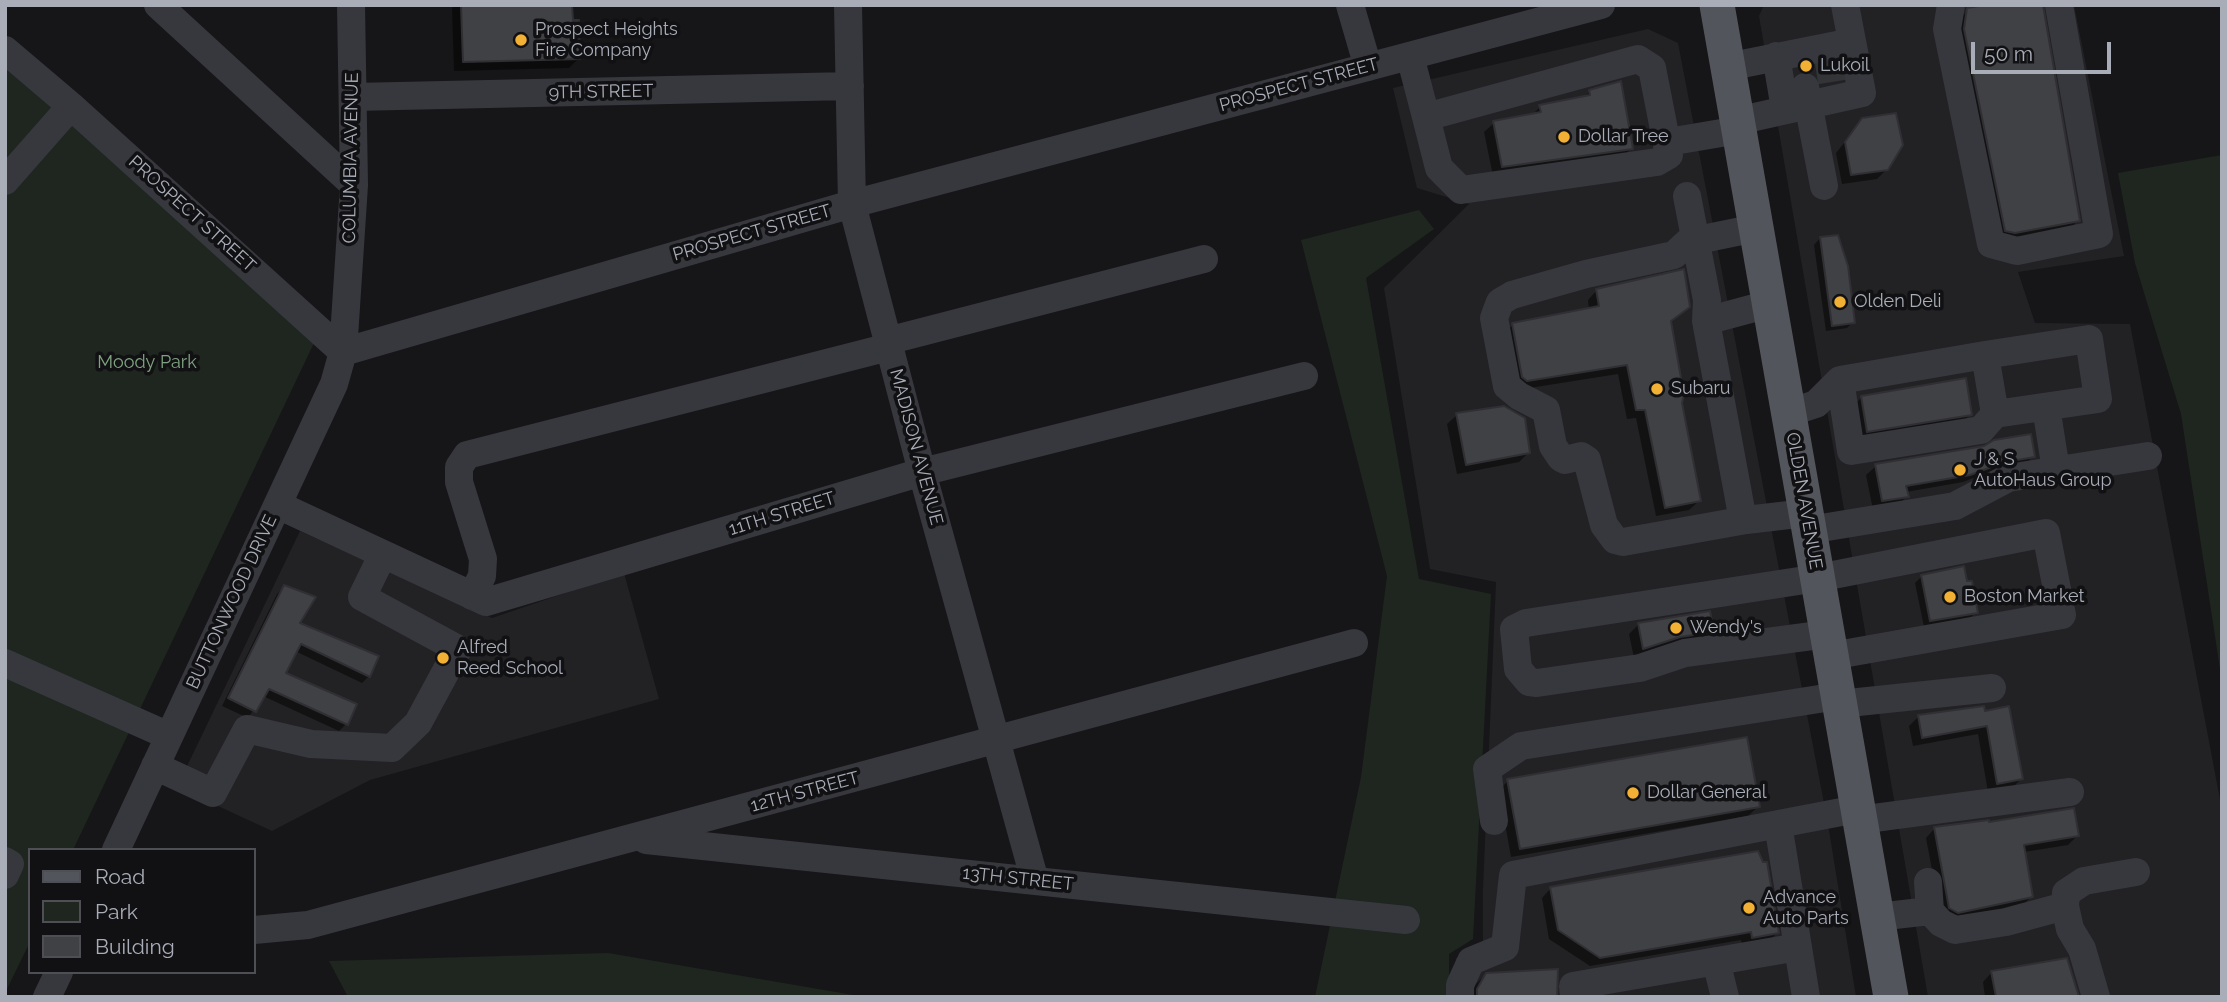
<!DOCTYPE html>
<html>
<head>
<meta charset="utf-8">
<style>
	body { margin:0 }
	#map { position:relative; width:2227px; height:1002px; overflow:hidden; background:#161618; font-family:Raleway,sans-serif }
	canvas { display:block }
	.frame { position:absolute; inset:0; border:7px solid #a8adb8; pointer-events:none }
	.legend { position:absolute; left:28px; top:848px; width:228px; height:126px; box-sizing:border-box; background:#111113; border:2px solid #4d4f55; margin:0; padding:9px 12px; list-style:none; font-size:21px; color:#a8adb8 }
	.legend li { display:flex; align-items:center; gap:14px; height:35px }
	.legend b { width:35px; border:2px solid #4d4f55 }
	.scale { position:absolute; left:1971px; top:42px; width:140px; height:32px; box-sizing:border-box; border:4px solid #a8adb8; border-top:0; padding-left:9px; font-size:21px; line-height:24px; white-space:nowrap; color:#a8adb8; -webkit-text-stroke:5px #111113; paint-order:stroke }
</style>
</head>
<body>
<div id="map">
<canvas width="2227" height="1002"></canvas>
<div class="frame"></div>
<ul class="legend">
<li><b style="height:9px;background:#53555c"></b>Road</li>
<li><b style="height:19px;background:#1e261f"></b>Park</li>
<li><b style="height:19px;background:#404145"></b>Building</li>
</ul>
<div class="scale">50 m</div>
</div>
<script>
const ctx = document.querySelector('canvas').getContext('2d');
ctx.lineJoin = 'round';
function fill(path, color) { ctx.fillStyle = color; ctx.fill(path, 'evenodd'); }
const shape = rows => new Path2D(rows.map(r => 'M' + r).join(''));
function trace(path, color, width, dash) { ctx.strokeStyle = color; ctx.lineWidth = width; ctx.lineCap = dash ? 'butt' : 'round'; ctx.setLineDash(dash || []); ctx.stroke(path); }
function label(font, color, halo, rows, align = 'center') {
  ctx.font = font + ' Raleway,sans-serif'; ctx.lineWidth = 7; ctx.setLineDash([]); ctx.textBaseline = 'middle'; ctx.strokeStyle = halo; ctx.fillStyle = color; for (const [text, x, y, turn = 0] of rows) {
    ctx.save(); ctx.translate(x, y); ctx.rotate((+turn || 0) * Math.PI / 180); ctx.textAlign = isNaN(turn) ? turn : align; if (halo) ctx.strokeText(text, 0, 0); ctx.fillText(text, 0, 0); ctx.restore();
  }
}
fill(shape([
	[1764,5,2074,5,2124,256,2018,272,2035,323,2130,324,2222,810,2222,997,1928,997,1759,16],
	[1648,29,1678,43,1828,824,1856,997,1456,997,1456,958,1483,950,1483,889,1496,582,1430,569,1384,288,1469,204,1417,188,1393,88],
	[300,531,492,618,624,573,659,699,370,780,272,831,177,787]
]), '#222225');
fill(shape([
	[5,52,323,324,73,850,30,850,30,942,5,993],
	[2222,155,2222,682,2181,414,2135,263,2118,173],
	[1419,210,1434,229,1366,278,1419,579,1491,594,1473,939,1449,954,1449,997,1315,997,1361,777,1387,576,1301,240],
	[608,953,865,997,348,997,329,961]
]), '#1e261f');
fill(shape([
	[455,5,571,5,578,59,569,68,454,71,452,8],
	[1968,10,2078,220,2069,230,1996,240,1959,20],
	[1590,91,1632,148,1622,157,1493,176,1484,132,1494,123,1531,116,1540,107,1583,99],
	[1863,119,1887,169,1877,179,1842,184,1836,153],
	[1820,238,1853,322,1847,328,1826,331,1814,245],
	[1597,290,1688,306,1670,322,1680,402,1699,501,1689,510,1656,516,1636,418,1627,419,1618,374,1517,390,1503,334,1513,325,1589,310,1588,300],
	[1862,397,1971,414,1961,423,1858,440,1852,407],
	[1457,415,1529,452,1519,462,1457,474,1447,424],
	[2033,456,2024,466,1994,470,1963,482,1906,492,1907,496,1897,506,1873,510,1866,475,1876,466],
	[1922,576,1976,612,1969,619,1924,627,1915,583],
	[284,587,298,624,369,676,362,683,295,651,284,674,346,724,339,731,263,696,248,718,222,706,277,594],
	[1639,624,1712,632,1703,641,1634,658,1629,634],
	[1982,708,2021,779,2012,788,1988,792,1978,734,1913,746,1909,726,1918,717],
	[1508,781,1758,807,1748,816,1511,857,1499,790],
	[1988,824,2077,836,2068,845,2024,852,2031,897,2022,906,1948,921,1941,917,1926,838,1935,828],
	[1551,888,1777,933,1768,942,1743,947,1741,940,1590,966,1549,939,1542,898],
	[1556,971,1555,997,1471,997,1475,985,1484,976],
	[1992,972,2075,997,1985,997,1983,982]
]), '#0007');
const building = shape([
	[461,5,572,5,573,20,579,20,580,59,463,62,461,5],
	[1985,5,2043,5,2080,221,2015,233,2005,231,1964,29,1967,8,1985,5],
	[1621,81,1633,149,1502,167,1493,121,1541,112,1539,105,1590,95,1589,90,1621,81],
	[1896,113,1903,145,1888,170,1851,175,1845,142,1862,118,1896,113],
	[1838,235,1848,266,1855,323,1832,326,1820,237,1838,235],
	[1684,269,1690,307,1671,321,1684,395,1682,403,1701,501,1665,508,1645,410,1636,410,1627,365,1527,381,1522,377,1512,323,1599,306,1596,289,1684,269],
	[1966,378,1972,415,1867,432,1861,396,1966,378],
	[1504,406,1525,418,1530,453,1466,465,1456,413,1504,406],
	[2031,434,2035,457,2005,462,1970,475,1906,486,1909,497,1882,501,1875,464,1984,446,1994,440,2031,434],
	[1964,566,1967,581,1972,581,1978,613,1930,621,1921,575,1964,566],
	[284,585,316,597,300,623,379,656,370,677,301,644,286,673,357,704,348,725,269,689,256,712,228,698,284,585],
	[1710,611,1714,632,1680,637,1643,649,1638,623,1710,611],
	[1984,706,1985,711,2009,706,2023,779,1997,784,1987,726,1922,738,1918,715,1984,706],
	[1747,737,1760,807,1520,849,1507,779,1747,737],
	[2074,808,2079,836,2024,845,2033,897,1958,913,1949,908,1934,827,1989,820,1989,822,2074,808],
	[1758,851,1763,862,1767,862,1779,933,1752,938,1751,932,1600,958,1558,930,1550,887,1758,851],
	[2067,958,2079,997,1996,997,1991,971,2067,958],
	[1558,969,1557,997,1477,997,1477,989,1486,973,1558,969]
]);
fill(building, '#404145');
trace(building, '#303034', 2);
trace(shape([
	[1828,56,1832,82]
]), '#333438', 28, [28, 14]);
trace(shape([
	[158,5,354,185],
	[848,5,852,204,922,472,1035,881],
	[1350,5,1368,67],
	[1951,5,1947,29,1991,244,2017,251,2099,234,2059,5],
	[5,50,71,106,343,352],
	[1410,56,1426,117,1439,168,1461,190,1657,162,1669,155,1652,68,1638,59,1426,117],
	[1776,56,1785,109],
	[1727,67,1852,42],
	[1805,87,1824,186],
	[353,97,850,86],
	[1737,121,1862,93,1845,5],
	[1668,142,1739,130],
	[5,181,71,106],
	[1687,196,1707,300,1706,321,1742,515,1746,520],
	[1756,228,1688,242,1674,255,1586,274,1512,295,1500,302,1494,318,1507,386,1519,396,1546,410,1553,446,1561,458,1565,460,1581,456,1587,460,1604,525,1615,540,1623,542,1746,520,1806,513],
	[1706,321,1769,304],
	[887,341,1204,259],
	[343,352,852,204,1601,5],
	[1840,380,1851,451,1981,430,1995,414],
	[2046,407,2056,470],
	[1788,413,1816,404,1840,380,1985,355,2089,339,2098,399,1995,414,1985,355],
	[278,505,486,602,922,472,1304,376],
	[1809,530,1955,506,2008,478,2148,456],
	[472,596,482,576,483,559,459,482,459,467,467,455,889,347],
	[1827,634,1685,653,1640,668,1537,683,1529,682,1518,669,1514,629,1526,623,1818,578,2046,533,2062,615,1831,656],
	[5,663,169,736],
	[1839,704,1992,688],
	[155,766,213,793,247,729,311,744,392,748,418,723,458,649,362,597,383,554],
	[1859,820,2070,792],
	[1494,821,1487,769,1521,746,1838,696],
	[1778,824,1806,997],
	[646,840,1406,920],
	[116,850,334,384,343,352,354,185,351,5],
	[5,861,10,864,5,875],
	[1928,882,1930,911,1941,923,1955,930,2006,922,2065,906],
	[1877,917,1930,911],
	[254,930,308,925,1354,643],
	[1716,961,1725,997],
	[47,997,59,972],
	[1460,997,1460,985,1471,961,1505,947,1513,875,1857,809],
	[1574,997,1573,986,1798,947],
	[2096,997,2082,949,2070,929,2065,906,2066,893,2084,881,2136,872]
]), '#37383d', 28);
trace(shape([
	[1717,5,1891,997]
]), '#53555c', 35);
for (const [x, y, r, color] of [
	[521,40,7,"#f2b134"],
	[1806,66,7,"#f2b134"],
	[1564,137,7,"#f2b134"],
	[1840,302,7,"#f2b134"],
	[1657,389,7,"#f2b134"],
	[1960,470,7,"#f2b134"],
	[1950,597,7,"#f2b134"],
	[1676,628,7,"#f2b134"],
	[443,658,7,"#f2b134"],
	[1633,793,7,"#f2b134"],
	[1749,908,7,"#f2b134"]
]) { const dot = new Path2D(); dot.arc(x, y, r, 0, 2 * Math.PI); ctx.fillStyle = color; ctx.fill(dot); trace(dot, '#111113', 2.5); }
label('18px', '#a8adb8', '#111113', [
	["Prospect Heights",535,30],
	["Fire Company",535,51],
	["Lukoil",1820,66],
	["Dollar Tree",1578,137],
	["Olden Deli",1854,302],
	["Subaru",1671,389],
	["J & S",1974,460],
	["AutoHaus Group",1974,481],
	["Boston Market",1964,597],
	["Wendy's",1690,628],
	["Alfred",457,648],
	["Reed School",457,669],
	["Dollar General",1647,793],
	["Advance",1763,898],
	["Auto Parts",1763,919]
], 'left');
label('18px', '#a8adb8', '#111113', [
	["PROSPECT STREET",1299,85,-15],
	["9TH STREET",601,92,-1],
	["COLUMBIA AVENUE",351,158,-89],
	["PROSPECT STREET",192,214,42],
	["PROSPECT STREET",752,233,-16],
	["MADISON AVENUE",916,447,75],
	["OLDEN AVENUE",1804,501,80],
	["11TH STREET",782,514,-17],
	["BUTTONWOOD DRIVE",232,602,-65],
	["12TH STREET",805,792,-15],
	["13TH STREET",1018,879,6]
]);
label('18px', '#7fa381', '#111113', [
	["Moody Park",147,363]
]);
</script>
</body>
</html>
